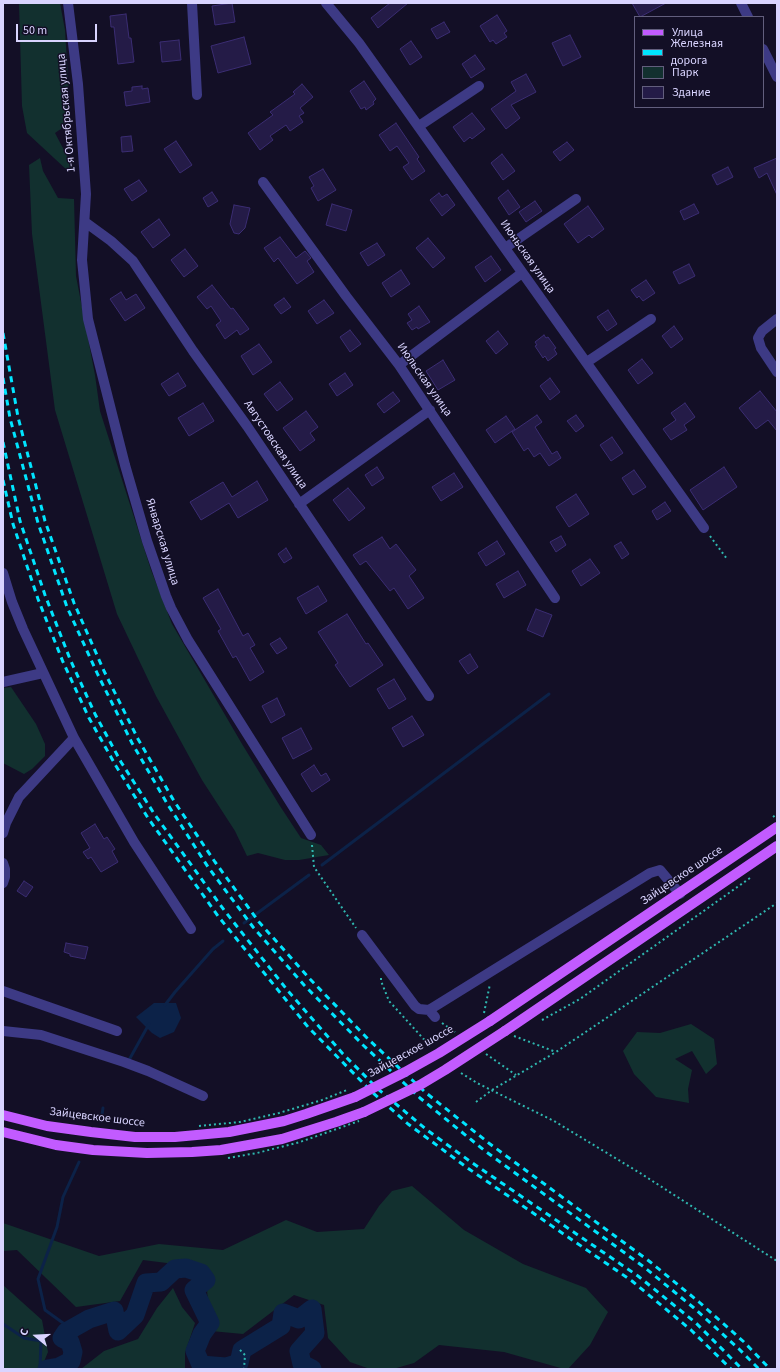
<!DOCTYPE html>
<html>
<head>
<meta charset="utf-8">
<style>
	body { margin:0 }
	#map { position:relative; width:780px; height:1372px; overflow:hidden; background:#130f26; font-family:"Source Sans 3",sans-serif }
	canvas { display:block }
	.frame { position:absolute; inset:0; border:4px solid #d9d4ff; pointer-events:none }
	.legend { position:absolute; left:634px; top:16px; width:130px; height:92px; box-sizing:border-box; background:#130f26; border:1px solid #625e7d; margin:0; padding:5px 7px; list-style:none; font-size:12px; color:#d9d4ff }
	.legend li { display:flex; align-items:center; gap:8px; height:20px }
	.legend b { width:20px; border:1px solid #625e7d }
	.north { position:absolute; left:16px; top:1316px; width:40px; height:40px; -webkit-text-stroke:3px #130f26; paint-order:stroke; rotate:288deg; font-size:11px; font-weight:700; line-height:16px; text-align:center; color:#d9d4ff }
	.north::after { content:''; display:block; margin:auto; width:14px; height:18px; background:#d9d4ff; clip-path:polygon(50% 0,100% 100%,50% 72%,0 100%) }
	.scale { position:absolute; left:16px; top:24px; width:81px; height:18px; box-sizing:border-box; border:2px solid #d9d4ff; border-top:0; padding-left:5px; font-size:12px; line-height:14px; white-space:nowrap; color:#d9d4ff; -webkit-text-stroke:3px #130f26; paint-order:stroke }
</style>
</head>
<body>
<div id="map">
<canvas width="780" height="1372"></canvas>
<div class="frame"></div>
<ul class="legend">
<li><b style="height:5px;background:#c25bff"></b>Улица</li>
<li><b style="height:5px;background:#00e5ff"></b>Железная дорога</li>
<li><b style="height:11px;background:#12302f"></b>Парк</li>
<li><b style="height:11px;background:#241b47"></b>Здание</li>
</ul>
<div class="north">С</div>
<div class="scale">50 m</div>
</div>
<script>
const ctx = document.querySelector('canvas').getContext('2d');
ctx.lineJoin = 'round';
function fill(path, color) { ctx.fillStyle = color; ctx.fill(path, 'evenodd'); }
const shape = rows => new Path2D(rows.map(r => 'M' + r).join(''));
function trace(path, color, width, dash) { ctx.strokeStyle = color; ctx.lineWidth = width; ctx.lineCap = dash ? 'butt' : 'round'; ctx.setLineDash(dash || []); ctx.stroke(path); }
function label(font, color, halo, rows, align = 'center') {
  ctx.font = font + ' "Source Sans 3",sans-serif'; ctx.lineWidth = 3; ctx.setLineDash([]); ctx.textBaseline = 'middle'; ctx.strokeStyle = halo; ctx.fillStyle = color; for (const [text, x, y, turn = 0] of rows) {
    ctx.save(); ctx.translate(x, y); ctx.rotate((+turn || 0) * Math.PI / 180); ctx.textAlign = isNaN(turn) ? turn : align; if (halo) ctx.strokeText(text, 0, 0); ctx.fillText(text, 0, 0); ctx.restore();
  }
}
fill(shape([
	[19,3,60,3,65,30,71,125,65,126,55,133,75,171,68,171,27,133,22,106],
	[40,158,43,171,58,198,74,199,76,276,95,375,100,411,151,570,172,624,242,744,280,806,301,838,321,845,329,855,299,860,285,860,258,853,247,856,235,831,202,780,156,696,117,614,55,410,32,234,29,165],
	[11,687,36,724,45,744,45,756,32,769,24,774,3,763,3,688],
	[691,1024,714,1039,717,1064,706,1074,692,1051,675,1059,692,1070,688,1089,689,1103,656,1097,634,1074,623,1051,637,1032,660,1033],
	[412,1186,464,1230,523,1264,586,1288,608,1312,590,1345,568,1369,564,1369,504,1352,439,1345,414,1363,393,1369,370,1369,350,1362,328,1338,324,1305,294,1295,243,1334,211,1331,206,1280,201,1273,175,1264,143,1260,120,1301,76,1307,17,1250,3,1251,3,1223,99,1256,159,1244,223,1250,286,1220,317,1232,364,1229,379,1206,392,1191],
	[3,1285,42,1320,48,1352,41,1369,3,1369],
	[173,1288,182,1307,195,1323,185,1353,185,1369,81,1369,104,1351,138,1339,157,1308]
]), '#12302f');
fill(shape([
	[154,1003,176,1003,181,1018,174,1032,160,1038,152,1033,136,1017]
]), '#0c2248');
trace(shape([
	[322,865,549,694],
	[244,923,309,875],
	[165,1005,175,992,213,949,223,941],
	[129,1060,149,1024],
	[101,1121,103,1108],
	[3,1324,24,1338,41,1341,40,1369],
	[74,1327,63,1323,45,1310,38,1279,57,1227,63,1197,79,1162]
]), '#0c2248', 3);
trace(shape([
	[47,1369,59,1367,71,1361,73,1352,70,1342,62,1338,66,1332,89,1319,114,1311,118,1331,135,1315,146,1283,161,1282,175,1269,186,1268,201,1273,206,1280,194,1290,210,1323,202,1334,195,1351,201,1365,226,1367,239,1363,242,1350,281,1326,283,1313,299,1319,312,1309,315,1333,299,1351,302,1364,312,1369]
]), '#0c2248', 19);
const building = shape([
	[232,3,235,22,215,25,212,6,232,3],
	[390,3,408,3,378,28,371,18,390,3],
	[632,3,666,3,640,17,632,3],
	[126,14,129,38,131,38,134,62,118,64,114,27,111,27,110,16,126,14],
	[497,15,507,31,504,33,507,37,496,44,493,40,490,42,480,26,497,15],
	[444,22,450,32,437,39,431,29,444,22],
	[570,35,581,57,563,66,552,43,570,35],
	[244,37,251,64,218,73,211,46,244,37],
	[179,40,181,60,162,62,160,42,179,40],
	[411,41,422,57,410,65,400,49,411,41],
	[475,55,485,69,471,78,462,64,475,55],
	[526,74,536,92,511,105,520,118,506,129,491,109,516,91,511,82,526,74],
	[364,81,376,99,373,102,374,104,366,110,365,107,361,109,350,91,364,81],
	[302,84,313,97,300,108,304,113,299,116,303,122,290,131,286,125,270,136,273,140,260,150,248,133,273,115,270,112,295,94,293,92,302,84],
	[142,86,142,89,148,88,150,102,126,106,124,92,132,91,132,87,142,86],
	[472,113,485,129,472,139,470,137,464,142,453,127,472,113],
	[396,123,419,157,417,159,425,171,412,180,403,167,409,163,397,146,390,151,379,135,396,123],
	[131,136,133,151,122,152,121,137,131,136],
	[176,141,192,165,180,173,164,149,176,141],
	[567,142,574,150,560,161,553,152,567,142],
	[502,154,515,171,503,180,491,163,502,154],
	[777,158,777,195,767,173,759,178,754,168,777,158],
	[728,167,733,177,717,185,712,175,728,167],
	[323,169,336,190,318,201,311,188,314,186,309,177,323,169],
	[139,180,147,191,132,201,124,189,139,180],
	[508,190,520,207,509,215,498,198,508,190],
	[212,192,218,201,208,207,203,198,212,192],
	[439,193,442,197,447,194,455,205,442,216,430,200,439,193],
	[535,201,542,211,526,222,519,212,535,201],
	[332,204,352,210,346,231,326,225,332,204],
	[694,204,699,213,684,220,680,211,694,204],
	[234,205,250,208,245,228,239,234,234,233,230,224,234,205],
	[588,206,604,229,592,238,589,235,578,243,564,224,588,206],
	[159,219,170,235,153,248,141,232,159,219],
	[280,237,296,258,305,251,311,258,307,261,314,272,297,284,278,258,274,262,264,248,280,237],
	[428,238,445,258,433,268,416,248,428,238],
	[377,243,385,255,368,266,360,253,377,243],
	[185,249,198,266,184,277,171,260,185,249],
	[491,256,501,270,485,282,475,267,491,256],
	[689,264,695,276,679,284,673,272,689,264],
	[401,270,410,284,391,297,382,283,401,270],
	[646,280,655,293,643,301,639,296,637,298,631,290,646,280],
	[212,285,231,309,233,308,249,329,240,335,237,330,225,339,216,325,221,321,211,306,207,309,197,297,212,285],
	[121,292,126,300,136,294,145,308,125,321,110,299,121,292],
	[284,298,291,307,281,314,274,305,284,298],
	[324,300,334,313,317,324,308,311,324,300],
	[419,306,430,322,418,329,417,327,412,330,407,323,412,320,408,314,419,306],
	[608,310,617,324,607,331,597,317,608,310],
	[674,326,683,339,671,348,662,336,674,326],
	[350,330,361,344,350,352,340,337,350,330],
	[498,331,508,344,496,354,486,341,498,331],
	[544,335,546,338,548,337,556,348,554,349,557,354,548,361,545,356,543,358,535,346,537,345,535,342,544,335],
	[259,344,272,362,253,375,241,356,259,344],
	[642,359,653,373,638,384,628,370,642,359],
	[443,360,455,380,438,390,426,371,443,360],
	[178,373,186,386,169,396,161,384,178,373],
	[345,373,353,385,337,396,329,384,345,373],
	[550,378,560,392,550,400,540,386,550,378],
	[280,382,293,399,277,411,264,394,280,382],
	[760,391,777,412,777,431,768,420,756,429,739,408,760,391],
	[393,392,400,401,384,413,377,404,393,392],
	[203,403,214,421,189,436,178,418,203,403],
	[685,403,695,417,684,425,687,430,671,440,663,429,676,420,671,413,685,403],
	[306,411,318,427,310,433,315,440,300,451,283,428,306,411],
	[537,415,542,422,535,427,552,454,557,451,561,458,549,466,540,453,534,457,528,448,524,451,512,432,537,415],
	[576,415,584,426,576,432,567,421,576,415],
	[506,416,515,429,495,443,486,430,506,416],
	[612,437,623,453,611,461,600,445,612,437],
	[377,467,384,478,372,486,365,475,377,467],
	[724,467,737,487,703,510,690,490,724,467],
	[634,470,646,487,633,495,622,478,634,470],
	[454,473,463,487,441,501,432,487,454,473],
	[257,481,268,500,238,518,229,503,201,520,190,502,223,482,232,497,257,481],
	[348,488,365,508,349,521,333,500,348,488],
	[576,494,589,514,569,527,556,507,576,494],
	[665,502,671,511,657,520,652,511,665,502],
	[561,536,566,545,556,552,550,542,561,536],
	[382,537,390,549,396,544,416,570,409,576,424,598,408,609,394,588,390,591,366,561,360,565,353,555,382,537],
	[497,541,505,554,486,566,478,553,497,541],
	[621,542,629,554,622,559,614,546,621,542],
	[286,548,292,558,284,563,278,554,286,548],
	[590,559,600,573,581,586,572,571,590,559],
	[518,571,526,585,504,598,496,584,518,571],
	[318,586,327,601,306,614,297,598,318,586],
	[218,589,243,636,248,633,255,645,250,648,264,672,250,681,236,656,233,658,218,631,221,629,203,598,218,589],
	[536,609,552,615,543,637,527,630,536,609],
	[347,614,366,644,368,643,383,665,350,687,335,665,338,663,318,632,347,614],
	[280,638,287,648,277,654,270,644,280,638],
	[470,654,478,667,468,674,459,661,470,654],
	[394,679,406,699,389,709,377,689,394,679],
	[277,698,285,715,271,723,262,706,277,698],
	[412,716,424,735,403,747,392,728,412,716],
	[301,728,312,749,293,759,282,738,301,728],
	[314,765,321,776,326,773,330,780,312,792,301,774,314,765],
	[95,824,104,839,107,837,115,849,112,851,118,862,101,872,91,857,88,859,83,852,90,848,81,833,95,824],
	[24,881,33,887,26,897,17,891,24,881],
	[66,943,88,947,85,959,70,956,70,954,64,952,66,943]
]);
fill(building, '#241b47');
trace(building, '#3b2d73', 1);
trace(shape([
	[710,536,727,559],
	[773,817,777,814],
	[312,845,314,867,356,928],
	[381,978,381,981,389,1001,430,1046],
	[484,1013,490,984],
	[542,1020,580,999,750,878],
	[442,1023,455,1032],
	[514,1036,556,1052],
	[486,1054,516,1075],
	[461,1073,477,1083,554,1121,640,1173,777,1261],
	[476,1102,492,1090,556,1052,777,903],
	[240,1350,245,1355,244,1369]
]), '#2fb8b0', 2, [2, 3]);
trace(shape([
	[68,3,78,84,86,194,82,260,88,319,125,465,147,541,166,596,171,608,188,640,311,835],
	[192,3,197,95],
	[326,3,359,43,704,528],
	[741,3,748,17],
	[763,49,777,77],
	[419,126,479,86],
	[263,182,346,296,399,365,555,598],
	[85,222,111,241,133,261,193,351,247,426,429,696],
	[505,248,576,199],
	[777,319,762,331,758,338,761,348,777,372],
	[587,362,651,319],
	[399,365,522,273],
	[299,504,430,410],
	[3,573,12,602,23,629,74,738,134,842,191,929],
	[3,682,43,673],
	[3,833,6,823,19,797,74,738],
	[3,863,5,869,5,877,3,883],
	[362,935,415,1006,419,1009,429,1010],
	[3,991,117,1031],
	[435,1017,429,1010,650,873,660,870,680,894],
	[3,1031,41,1035,124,1062,148,1071,203,1096]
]), '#3d3a85', 10);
trace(shape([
	[490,1021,777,827],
	[505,1031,777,846],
	[3,1115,47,1126,91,1132,135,1137,175,1137,229,1132,284,1121,306,1114,355,1097],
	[3,1132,56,1145,93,1150,147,1153,192,1152,221,1150,282,1139,336,1122,364,1112]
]), '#c25bff', 10);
trace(shape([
	[3,333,18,417,45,521,74,603,104,671,138,739,174,801,215,862,259,922,310,979,368,1039,425,1092,490,1144,649,1261,699,1302,744,1342,770,1369],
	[3,378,10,418,38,523,67,607,98,675,132,743,168,805,208,867,253,927,304,985,363,1045,420,1098,485,1151,644,1267,694,1308,739,1349,759,1369],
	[3,442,20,521,45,595,70,659,95,714,121,762,155,815,224,910,288,991,343,1054,378,1089,427,1130,471,1162,638,1276,696,1323,742,1369],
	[3,480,13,524,38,599,63,662,89,718,116,766,148,818,218,916,282,995,308,1027,371,1091,408,1124,469,1169,632,1281,691,1330,731,1369]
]), '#00e5ff', 3, [6, 5]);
trace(shape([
	[199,1126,240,1122,279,1113,322,1100,347,1090],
	[228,1158,257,1153,300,1142,359,1121]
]), '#2fb8b0', 2, [2, 3]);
trace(shape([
	[355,1097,405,1072,439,1053,490,1021],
	[364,1112,420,1085,445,1070,505,1031]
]), '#c25bff', 10);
label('12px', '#d9d4ff', '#130f26', [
	["1-я Октябрьская улица",67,113,-95],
	["Июньская улица",527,257,55],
	["Июльская улица",424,380,55],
	["Августовская улица",275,445,56],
	["Январская улица",162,542,73],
	["Зайцевское шоссе",682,876,-34],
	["Зайцевское шоссе",411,1052,-29],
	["Зайцевское шоссе",97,1118,7]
]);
</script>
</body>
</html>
